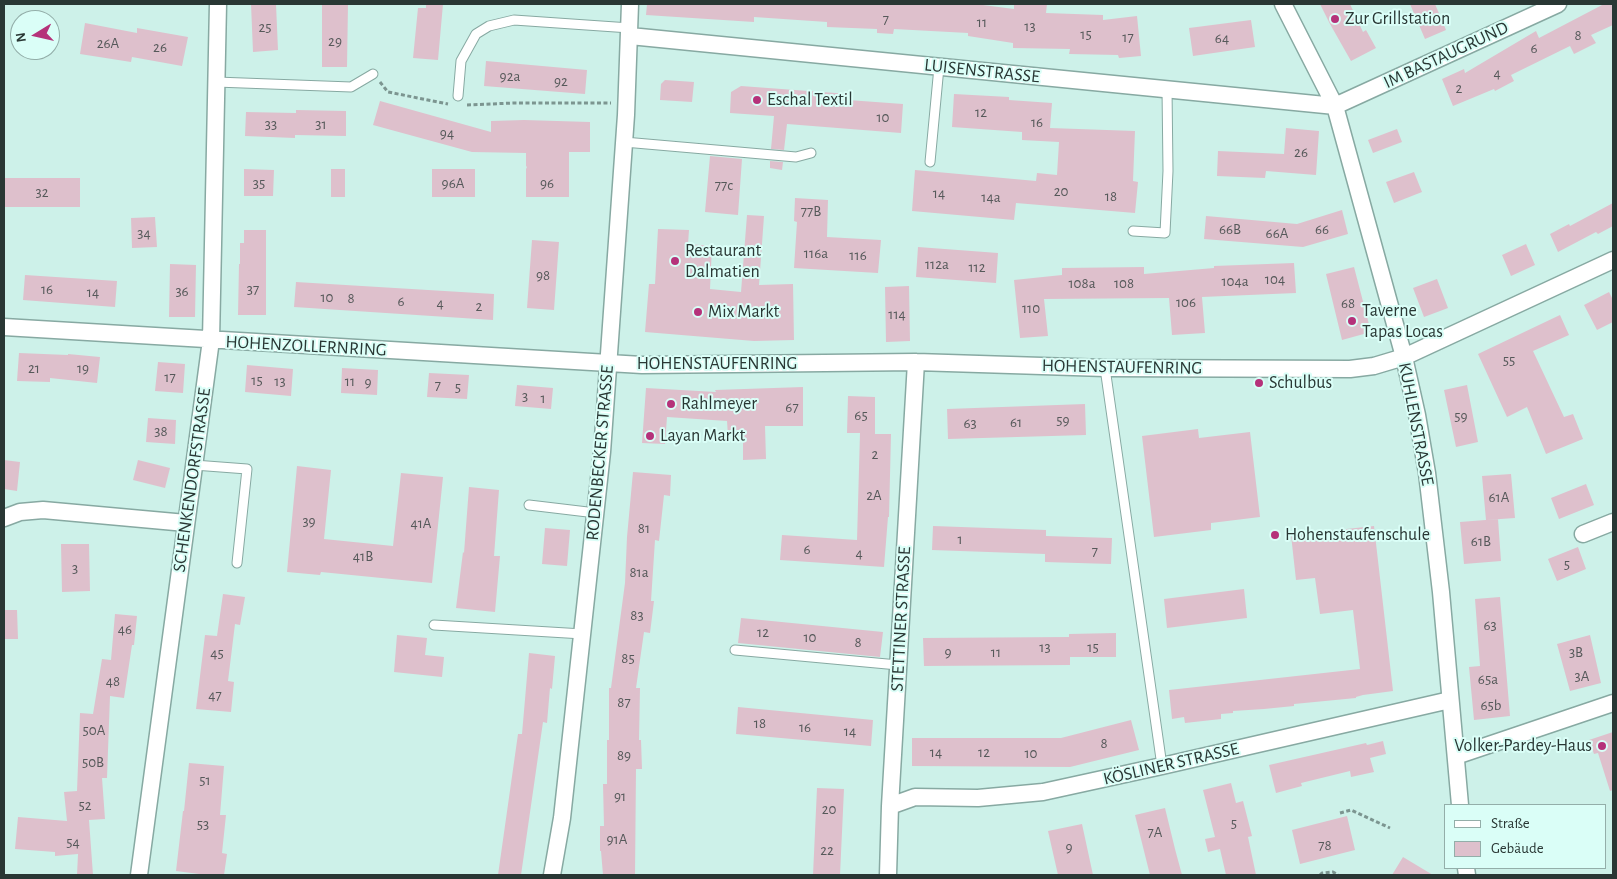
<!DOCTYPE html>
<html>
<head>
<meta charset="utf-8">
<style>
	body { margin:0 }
	#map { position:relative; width:1617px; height:879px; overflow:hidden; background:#cdf1e9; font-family:"Alegreya Sans",sans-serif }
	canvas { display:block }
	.frame { position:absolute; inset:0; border:5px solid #293734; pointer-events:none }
	.legend { position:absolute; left:1444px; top:804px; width:162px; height:65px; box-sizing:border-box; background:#dafef7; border:1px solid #93aea9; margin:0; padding:6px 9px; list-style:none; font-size:15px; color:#293734 }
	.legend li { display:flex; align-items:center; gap:10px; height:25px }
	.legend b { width:25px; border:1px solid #93aea9 }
	.north { position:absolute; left:10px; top:10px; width:50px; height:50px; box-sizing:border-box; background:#dafef7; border:1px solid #93aea9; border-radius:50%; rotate:261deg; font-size:14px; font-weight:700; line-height:20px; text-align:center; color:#293734 }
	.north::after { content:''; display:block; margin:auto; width:18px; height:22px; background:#b5327a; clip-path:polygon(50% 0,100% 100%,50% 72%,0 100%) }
</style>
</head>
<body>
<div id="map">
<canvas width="1617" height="879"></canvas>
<div class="frame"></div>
<ul class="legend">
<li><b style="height:6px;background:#fff"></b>Straße</li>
<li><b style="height:14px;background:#dec0cc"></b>Gebäude</li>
</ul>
<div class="north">N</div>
</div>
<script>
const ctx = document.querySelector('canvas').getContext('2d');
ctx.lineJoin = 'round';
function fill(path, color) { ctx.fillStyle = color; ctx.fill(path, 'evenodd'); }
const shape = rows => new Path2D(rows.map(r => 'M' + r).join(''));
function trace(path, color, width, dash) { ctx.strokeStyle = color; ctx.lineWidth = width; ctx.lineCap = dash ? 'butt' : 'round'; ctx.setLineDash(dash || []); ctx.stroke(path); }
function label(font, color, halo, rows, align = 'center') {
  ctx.font = font + ' "Alegreya Sans",sans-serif'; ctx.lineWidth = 4; ctx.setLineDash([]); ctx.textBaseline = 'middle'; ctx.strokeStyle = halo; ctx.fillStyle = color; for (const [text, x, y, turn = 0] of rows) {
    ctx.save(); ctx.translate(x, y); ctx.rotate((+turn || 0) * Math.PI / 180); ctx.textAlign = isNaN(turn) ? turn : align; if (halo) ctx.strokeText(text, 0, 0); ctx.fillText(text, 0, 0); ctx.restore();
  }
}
fill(shape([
	[251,4,276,4,278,50,253,52],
	[322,4,348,4,347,67,322,67],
	[426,4,443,4,438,60,413,58,418,8,426,8],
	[647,4,975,4,1014,9,1014,4,1047,4,1046,13,1103,15,1103,20,1137,16,1141,56,1119,58,1118,55,1069,54,1070,49,1013,48,1013,43,968,36,968,33,894,29,893,34,877,33,877,29,827,27,827,22,754,17,754,22,646,15],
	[1320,4,1350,4,1363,32,1366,30,1376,48,1351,61,1330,24],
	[1410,4,1435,4,1446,30,1425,39],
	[1604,4,1613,4,1613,25,1591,35,1596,43,1574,54,1570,46,1511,75,1514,81,1495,91,1494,89,1453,106,1442,79,1464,69,1465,73,1536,31,1539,38],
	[1251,20,1255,47,1193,56,1189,28],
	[85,23,137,33,137,28,188,37,182,66,132,57,131,62,80,54],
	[486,61,587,70,585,94,484,86],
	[665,80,694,82,692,102,660,100,661,84],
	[741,86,849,94,848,100,903,104,901,133,787,124,784,150,771,149,774,116,730,113,731,92],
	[954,94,1009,97,1009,100,1052,103,1050,128,1135,131,1133,181,1138,182,1135,213,1016,203,1014,220,912,211,915,170,1036,181,1037,173,1057,175,1059,142,1022,140,1022,132,952,127],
	[380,101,491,132,491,121,524,120,590,122,590,152,569,152,569,197,526,197,526,169,527,167,526,166,526,153,472,152,373,125],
	[296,110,346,111,346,136,295,135,295,138,245,136,246,112,296,113],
	[1286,128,1319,131,1316,175,1266,171,1265,178,1217,176,1218,151,1284,154],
	[1397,129,1402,142,1373,153,1368,140],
	[710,156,742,159,738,215,705,212],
	[770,161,783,162,782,170,770,168],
	[244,169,274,170,273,196,244,196],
	[331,169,345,169,345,197,331,197],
	[432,169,475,169,475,197,432,197],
	[1414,172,1422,192,1394,203,1386,182],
	[4,178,80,178,80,207,4,207],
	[795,198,828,200,827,237,881,240,878,273,794,268,797,222,794,221],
	[1613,203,1613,226,1598,234,1596,232,1558,252,1550,234,1569,224,1570,226],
	[1342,210,1348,234,1303,247,1204,239,1206,216,1297,224],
	[747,215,764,216,759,285,793,284,794,340,754,341,645,332,649,284,655,284,658,229,689,230,688,244,712,246,710,289,741,292],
	[155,217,157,247,132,248,131,218],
	[244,230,266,230,266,315,238,315,239,264,240,264,240,243,244,243],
	[532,240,559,242,554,310,527,308],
	[1526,244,1535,265,1511,276,1502,255],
	[918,247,998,253,996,283,916,277],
	[1294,263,1296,293,1202,297,1205,333,1172,335,1169,298,1044,299,1048,336,1020,338,1014,280,1062,275,1062,268,1144,267,1144,274,1214,268,1214,266],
	[170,264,196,265,195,317,169,317],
	[1354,267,1371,332,1342,340,1326,274],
	[25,275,117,281,115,307,23,300],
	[1437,279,1448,308,1424,317,1413,288],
	[296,282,494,294,493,320,294,307],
	[909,286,910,341,886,342,885,287],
	[1609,292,1613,300,1613,322,1597,330,1584,305],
	[1560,315,1569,335,1533,351,1564,417,1573,414,1583,439,1546,454,1527,407,1507,417,1478,354],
	[19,353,68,355,68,354,100,357,97,383,50,378,50,382,17,381],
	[158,362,185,364,183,393,155,391],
	[247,365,293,369,291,396,245,392],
	[342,368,378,370,377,395,341,393],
	[429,373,469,375,467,399,427,397],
	[517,385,553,388,551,409,515,406],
	[1467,385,1478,442,1456,447,1444,390],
	[803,387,803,426,765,426,766,459,743,460,743,436,728,436,727,421,667,417,665,444,642,443,646,388,716,392,715,390],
	[848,396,875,397,875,434,891,434,889,517,888,517,884,567,780,560,782,535,857,540,860,433,847,433],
	[1085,404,1086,435,948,439,947,409],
	[148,418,176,420,175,444,146,442],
	[1198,429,1199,438,1250,432,1260,517,1211,523,1211,530,1154,537,1142,436],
	[4,460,20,462,17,491,4,489],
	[138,460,170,468,165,488,133,480],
	[297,466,331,470,324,539,393,546,401,473,443,477,432,583,321,572,320,575,287,572],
	[633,472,671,475,670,496,664,495,659,541,655,540,651,601,654,601,650,633,644,632,636,688,640,688,639,740,641,740,642,769,636,769,635,875,603,875,601,851,600,851,600,826,604,826,603,784,607,784,607,740,609,740,609,688,611,688,625,583,627,537],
	[1511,474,1515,518,1486,520,1482,476],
	[1586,484,1594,505,1559,519,1551,498],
	[469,487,499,490,494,556,500,556,495,612,456,608,463,552,464,553],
	[1498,519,1501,561,1464,564,1460,522],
	[933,526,1046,530,1046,536,1112,538,1111,564,1045,562,1045,554,932,550],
	[1374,526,1393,691,1363,695,1356,697,1356,698,1294,704,1294,706,1264,709,1233,711,1233,713,1221,714,1221,719,1185,723,1184,717,1172,719,1169,690,1360,669,1353,610,1320,614,1315,578,1296,580,1291,535],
	[545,528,570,530,567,566,542,564],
	[61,544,89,544,90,591,62,592],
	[1578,547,1586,569,1557,581,1548,559],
	[1244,589,1247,618,1167,628,1164,599],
	[223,594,245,597,240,625,235,624,228,681,234,682,231,712,196,709,205,635,217,636],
	[1500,597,1510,716,1474,720,1469,667,1480,666,1475,599],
	[4,610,17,610,18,639,4,639],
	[115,614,137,616,134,645,132,645,124,698,110,696,107,778,102,778,105,819,89,820,93,875,77,875,78,854,55,856,55,852,15,849,18,817,67,821,64,792,77,791,80,713,93,714,102,659,111,660],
	[741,618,883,632,880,657,738,643],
	[1116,633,1116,657,1070,657,1070,665,924,666,923,638,1069,637,1069,634],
	[397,635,427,638,425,655,444,657,442,677,394,672],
	[1590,635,1601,683,1570,691,1557,644],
	[529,653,555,656,552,689,550,688,547,723,543,722,521,875,498,875,518,734,522,734],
	[738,707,873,720,871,746,736,734],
	[1131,720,1139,750,1070,767,912,766,912,738,1061,738],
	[1613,732,1613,790,1610,791,1598,753,1594,754,1589,740],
	[1383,741,1386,754,1370,758,1374,772,1351,777,1350,771,1301,783,1302,786,1276,793,1269,765,1366,743,1367,745],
	[189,763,224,766,220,815,226,815,222,853,227,854,224,875,207,875,176,871,183,811,184,811],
	[1231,783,1236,803,1243,801,1252,836,1248,837,1256,875,1226,875,1220,849,1208,852,1205,839,1215,837,1203,790],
	[817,788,844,789,840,875,813,875],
	[1165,808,1175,849,1182,875,1150,875,1135,815],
	[1347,816,1355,850,1300,864,1292,830],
	[1082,824,1093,875,1058,875,1048,831],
	[1403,857,1433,875,1392,875]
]), '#dec0cc');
const service = shape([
	[216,82,351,87,373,74],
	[458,96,461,61,476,34,489,26,514,20,630,28],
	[624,142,796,157,811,153],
	[930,162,939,67],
	[1133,231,1165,233,1168,171,1167,89],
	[1105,368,1162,766],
	[194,465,247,469,237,563],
	[529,505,596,513],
	[434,625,583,634],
	[735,650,898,665]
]);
const minor = shape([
	[1283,4,1335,106,1404,357,1417,415,1427,473,1441,592,1460,805],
	[630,36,1335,106,1558,4],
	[4,327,642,365,916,362,1105,368,1350,369,1374,366,1404,357,1613,260],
	[4,518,20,512,43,510,186,523],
	[1583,534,1613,522],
	[1456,756,1613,703],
	[890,806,915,797,978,798,1043,792,1162,766,1450,700],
	[1466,868,1467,875],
	[139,875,211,340,218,4],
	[552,875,562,818,602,452,626,115,630,4],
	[888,875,890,806,916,362]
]);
trace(service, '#87a9a2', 11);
trace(minor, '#87a9a2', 19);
trace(shape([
	[380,82,388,92,448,104],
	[467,105,514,103,611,103],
	[1340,813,1351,810,1390,828],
	[1320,875,1322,873,1333,872,1338,875]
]), '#7c9590', 3, [4, 2.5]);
trace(service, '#fff', 9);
trace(minor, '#fff', 16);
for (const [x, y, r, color] of [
	[1335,19,5,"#b5327a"],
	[757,100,5,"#b5327a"],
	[675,261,5,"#b5327a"],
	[698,312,5,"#b5327a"],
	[1352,321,5,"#b5327a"],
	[1259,383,5,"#b5327a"],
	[671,404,5,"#b5327a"],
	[650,436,5,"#b5327a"],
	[1275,535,5,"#b5327a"],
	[1602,746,5,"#b5327a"]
]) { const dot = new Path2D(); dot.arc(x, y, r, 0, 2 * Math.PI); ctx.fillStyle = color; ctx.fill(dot); trace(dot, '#dafef7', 2); }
label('15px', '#56595a', null, [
	["7",886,19],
	["11",982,22],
	["13",1030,26],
	["25",265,27],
	["15",1086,34],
	["8",1578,35],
	["17",1128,37],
	["64",1222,38],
	["29",335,41],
	["26A",108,43],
	["26",160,47],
	["6",1534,48],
	["4",1497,73],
	["92a",510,76],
	["92",561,81],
	["2",1459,88],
	["12",981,112],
	["10",883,117],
	["16",1037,122],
	["33",271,124],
	["31",321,124],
	["94",447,133],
	["26",1301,152],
	["35",259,183],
	["96A",453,183],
	["96",547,183],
	["77c",724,185],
	["20",1061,191],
	["32",42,192],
	["14",939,193],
	["18",1111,196],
	["14a",991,197],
	["77B",811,211],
	["66B",1230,229],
	["66",1322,229],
	["34",144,233],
	["66A",1277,233],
	["116a",816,253],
	["116",858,255],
	["112a",937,264],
	["112",977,267],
	["98",543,275],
	["104",1275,279],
	["104a",1235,281],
	["108a",1082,283],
	["108",1124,283],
	["16",47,289],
	["37",253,289],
	["36",182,291],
	["14",93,292],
	["10",327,297],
	["8",351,298],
	["6",401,301],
	["106",1186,302],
	["4",440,303],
	["68",1348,303],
	["2",479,306],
	["110",1031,308],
	["114",897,314],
	["55",1509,360],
	["21",34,368],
	["19",83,368],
	["17",170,377],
	["15",257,380],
	["13",280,381],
	["11",350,381],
	["9",368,382],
	["7",438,385],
	["5",458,387],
	["3",525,396],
	["1",543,398],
	["67",792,407],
	["65",861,415],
	["59",1461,416],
	["59",1063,420],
	["61",1016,422],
	["63",970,423],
	["38",161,431],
	["2",875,454],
	["2A",874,495],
	["61A",1499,497],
	["39",309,521],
	["41A",421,523],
	["81",644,528],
	["1",960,539],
	["61B",1481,541],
	["6",807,549],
	["7",1095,551],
	["4",859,553],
	["41B",363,556],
	["5",1567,564],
	["3",75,568],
	["81a",639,572],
	["83",637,615],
	["63",1490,625],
	["46",125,629],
	["12",763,632],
	["10",810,637],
	["8",858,642],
	["13",1045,647],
	["15",1093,647],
	["9",948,652],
	["11",996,652],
	["3B",1576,652],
	["45",217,653],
	["85",628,658],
	["3A",1582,676],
	["65a",1488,679],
	["48",113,681],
	["47",215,695],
	["87",624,702],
	["65b",1491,705],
	["18",760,723],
	["16",805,727],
	["50A",94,730],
	["14",850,731],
	["8",1104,743],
	["14",936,752],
	["12",984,752],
	["10",1031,753],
	["89",624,755],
	["50B",93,762],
	["51",205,780],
	["91",620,796],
	["52",85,805],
	["20",829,809],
	["5",1234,823],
	["53",203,824],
	["7A",1155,832],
	["91A",617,839],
	["54",73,842],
	["78",1325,845],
	["9",1069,847],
	["22",827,850]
]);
label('18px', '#293734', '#dafef7', [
	["Zur Grillstation",1345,19],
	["Eschal Textil",767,100],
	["Restaurant",685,251],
	["Dalmatien",685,272],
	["Taverne",1362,311],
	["Tapas Locas",1362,332],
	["Mix Markt",708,312],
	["Schulbus",1269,383],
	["Rahlmeyer",681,404],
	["Layan Markt",660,436],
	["Hohenstaufenschule",1285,535],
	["Volker-Pardey-Haus",1592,746,"right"]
], 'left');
label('18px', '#293734', '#dafef7', [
	["IM BASTAUGRUND",1446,55,-25],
	["LUISENSTRASSE",982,71,6],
	["HOHENZOLLERNRING",306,346,3],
	["HOHENSTAUFENRING",717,364],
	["HOHENSTAUFENRING",1122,367,1],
	["KUHLENSTRASSE",1416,424,79],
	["RODENBECKER STRASSE",600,453,-85],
	["SCHENKENDORFSTRASSE",192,480,-82],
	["STETTINER STRASSE",901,619,-87],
	["KÖSLINER STRASSE",1171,764,-13]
]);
</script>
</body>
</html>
